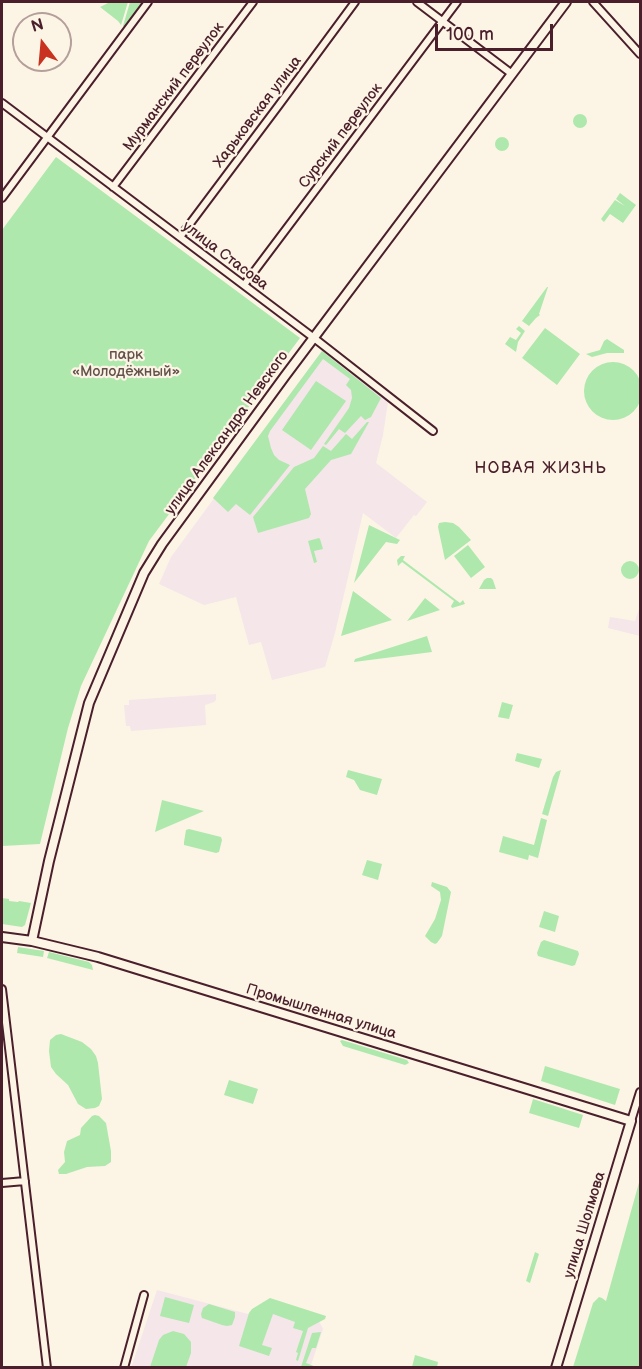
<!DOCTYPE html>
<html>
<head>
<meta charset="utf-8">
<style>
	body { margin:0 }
	#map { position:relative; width:642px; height:1369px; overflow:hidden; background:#fcf5e5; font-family:"Balsamiq Sans",sans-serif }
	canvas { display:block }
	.frame { position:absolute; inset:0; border:3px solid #4a1f2b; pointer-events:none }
	.north { position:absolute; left:12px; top:12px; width:60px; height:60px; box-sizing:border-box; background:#fcf5e5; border:2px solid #b59f9b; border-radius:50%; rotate:344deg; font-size:16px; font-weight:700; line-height:24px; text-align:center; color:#4a1f2b }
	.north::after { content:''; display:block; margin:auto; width:21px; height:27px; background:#c8321e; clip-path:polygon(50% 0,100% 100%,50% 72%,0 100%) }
	.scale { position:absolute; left:435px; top:24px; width:118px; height:27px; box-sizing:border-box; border:3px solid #4a1f2b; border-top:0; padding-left:8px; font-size:18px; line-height:21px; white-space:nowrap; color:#4a1f2b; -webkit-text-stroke:4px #fcf5e5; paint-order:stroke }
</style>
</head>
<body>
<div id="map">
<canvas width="642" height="1369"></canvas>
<div class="frame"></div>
<div class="north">N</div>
<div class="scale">100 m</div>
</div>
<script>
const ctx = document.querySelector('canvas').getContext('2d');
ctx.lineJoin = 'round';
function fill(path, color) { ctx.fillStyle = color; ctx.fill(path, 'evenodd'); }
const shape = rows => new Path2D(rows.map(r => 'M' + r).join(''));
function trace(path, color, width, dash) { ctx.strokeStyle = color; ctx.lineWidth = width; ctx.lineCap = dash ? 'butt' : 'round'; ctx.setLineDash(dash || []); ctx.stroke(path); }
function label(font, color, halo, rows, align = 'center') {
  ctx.font = font + ' "Balsamiq Sans",sans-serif'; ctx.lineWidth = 4.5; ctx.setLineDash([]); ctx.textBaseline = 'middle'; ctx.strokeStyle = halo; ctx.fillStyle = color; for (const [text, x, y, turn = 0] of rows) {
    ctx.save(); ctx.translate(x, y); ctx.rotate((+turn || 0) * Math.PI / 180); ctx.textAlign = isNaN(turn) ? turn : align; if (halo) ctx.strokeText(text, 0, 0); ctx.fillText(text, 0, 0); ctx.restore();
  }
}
fill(shape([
	[322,351,388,402,383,435,376,463,427,502,416,516,414,515,396,538,363,513,335,633,325,667,272,680,261,642,249,645,236,597,204,605,159,584,171,557],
	[640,606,640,636,608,628,610,617,635,621],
	[216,694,216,700,214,702,205,705,206,725,131,731,130,726,126,726,124,705,129,705,129,700],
	[157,1290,248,1314,262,1305,319,1321,323,1329,311,1365,316,1367,131,1368]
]), '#f5e6e9');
fill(shape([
	[110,2,128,2,121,25,118,21,100,7],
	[130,2,146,2,126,28,123,26],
	'573 121a7 7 0 1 1 14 0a7 7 0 1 1-14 0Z',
	'495 144a7 7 0 1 1 14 0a7 7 0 1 1-14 0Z',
	[56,157,300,338,149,541,81,686,68,728,40,844,2,846,2,230],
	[620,193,636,205,623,223,610,214,604,222,601,219,615,200,625,206,616,199],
	[547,287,548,287,539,314,540,315,536,318,529,326,522,321],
	[519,326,525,331,518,342,516,352,505,344,510,337,516,340,521,333,516,329],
	[545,328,580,354,557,385,522,358],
	[607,339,624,350,624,353,607,353,592,357,586,354,600,350,604,341],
	[322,351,381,398,371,417,365,420,361,416,345,433,339,429,326,445,324,444,349,408,352,398,351,390,346,385,350,379,323,359,270,431,268,436,271,448,274,455,279,460,290,465,250,515,236,504,228,512,213,498],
	'584 391a29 29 0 1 1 58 0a29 29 0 1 1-58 0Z',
	[316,381,346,401,311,450,282,430],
	[367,422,369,422,351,454,331,460,305,489,311,514,309,518,258,533,253,517,294,467,314,458,323,446,331,451,346,434,352,439],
	[445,522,453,523,459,527,471,540,445,560,438,527,439,523],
	[369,525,400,540,397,544,386,542,354,583],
	[319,538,320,539,323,549,314,551,317,562,314,563,308,541],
	[468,545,485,567,471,578,454,556],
	[401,556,405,556,403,560,460,603,463,600,465,604,452,608,451,606,454,601,402,562,398,566,397,560],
	'621 570a9 9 0 1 1 18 0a9 9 0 1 1-18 0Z',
	[487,578,491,578,493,580,496,589,479,589,484,580],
	[353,591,392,620,341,636],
	[425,598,440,610,407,621],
	[427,636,432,652,354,662,355,659],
	[502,702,513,705,509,719,498,717],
	[517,753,542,759,539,768,515,761],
	[348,770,382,779,377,795,360,790,354,780,346,777],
	[561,770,548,816,542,814,553,777,556,772],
	[162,800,204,811,155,832],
	[541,818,547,820,538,858,529,855,528,860,499,852,503,836,534,845],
	[189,829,221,837,222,840,219,852,216,853,184,845,184,842,186,830],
	[367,860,382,864,378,880,362,875],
	[432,882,447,887,451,892,442,936,437,943,435,944,431,942,425,936,435,919,441,900,440,892,431,886],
	[2,898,9,899,9,901,18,902,19,901,31,903,25,925,22,927,2,924],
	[544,911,559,916,555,932,539,927],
	[544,940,578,951,579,954,575,965,572,966,538,956,537,953,541,942],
	[18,947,44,951,43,957,17,953],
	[49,952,89,962,92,965,93,970,47,958],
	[61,1034,82,1042,91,1049,96,1056,98,1063,102,1099,99,1106,95,1108,86,1109,78,1104,68,1085,56,1074,51,1067,49,1051,50,1040,56,1035],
	[342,1040,407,1060,409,1063,405,1065,343,1046,340,1041],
	[545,1066,620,1089,615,1105,541,1081],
	[229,1080,258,1089,253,1104,224,1095],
	[533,1099,583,1115,579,1128,529,1113],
	[95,1115,99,1116,106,1123,111,1151,111,1162,105,1166,87,1167,66,1174,59,1174,58,1170,65,1162,64,1152,67,1141,80,1135,81,1128,92,1116],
	[640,1179,640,1367,573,1367,593,1303,599,1297,602,1298,606,1301],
	[535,1252,539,1254,530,1283,526,1281],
	[165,1297,194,1305,189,1323,160,1316],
	[270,1298,326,1316,325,1319,308,1328,298,1361,296,1360,298,1353,296,1352,303,1331,293,1328,295,1322,273,1314,262,1345,272,1348,269,1356,239,1346,249,1313,252,1309],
	[209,1304,235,1312,235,1317,232,1325,227,1326,222,1325,202,1318,201,1314,203,1308],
	[173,1331,184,1334,191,1342,191,1353,186,1367,150,1367,159,1340,163,1335],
	[321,1332,316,1348,312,1348,306,1363,316,1367,301,1367,312,1333],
	[415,1355,438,1362,437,1367,412,1367]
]), '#aee8ad');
const minor = shape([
	[417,2,512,74],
	[593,2,640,54],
	[2,103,314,338,433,431],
	[113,187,253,2],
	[2,198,148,2],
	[180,237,279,105,355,2],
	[244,285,457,2],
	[2,989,47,1368],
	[631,1121,640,1092],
	[2,1183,25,1181],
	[124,1368,144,1295]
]);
const tertiary = shape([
	[2,937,32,941,98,957,631,1121,556,1368],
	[32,941,49,861,89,703,144,573,162,544,285,376,566,2]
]);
trace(minor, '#4a1f2b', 10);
trace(tertiary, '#4a1f2b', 12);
trace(minor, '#fcf5e5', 6);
trace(tertiary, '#fcf5e5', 8);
label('15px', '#4a1f2b', '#fcf5e5', [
	["Мурманский переулок",174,87,-53],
	["Харьковская улица",258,112,-53],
	["Сурский переулок",341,136,-53],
	["улица Стасова",225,256,37],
	["улица Александра Невского",227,433,-54],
	["Промышленная улица",321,1012,17],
	["улица Шолмова",585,1225,-73]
]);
label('15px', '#63514c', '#fcf5e5', [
	["парк",126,355],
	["«Молодёжный»",126,372]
]);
ctx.letterSpacing = '1.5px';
label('16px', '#4a1f2b', '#fcf5e5', [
	["НОВАЯ ЖИЗНЬ",541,469]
]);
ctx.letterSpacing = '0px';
</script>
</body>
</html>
